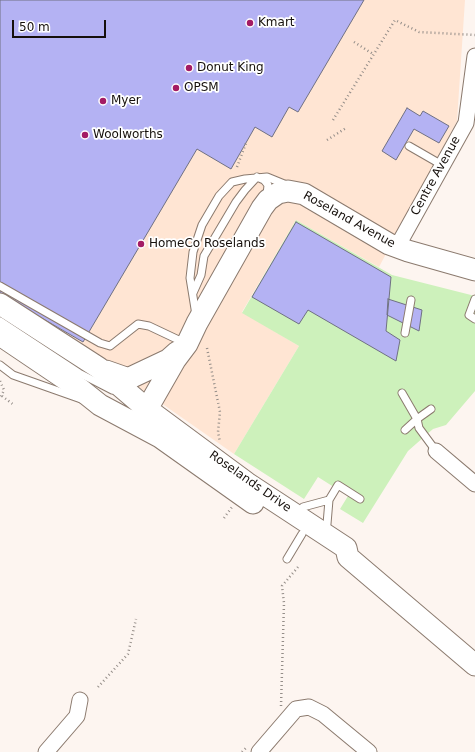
<!DOCTYPE html>
<html>
<head>
<meta charset="utf-8">
<style>
	body { margin:0 }
	#map { position:relative; width:475px; height:752px; overflow:hidden; background:#fdf5f0; font-family:"DejaVu Sans",sans-serif }
	canvas { display:block }
	.scale { position:absolute; left:12px; top:20px; width:94px; height:18px; box-sizing:border-box; border:2px solid #16100c; border-top:0; padding-left:5px; font-size:12px; line-height:14px; white-space:nowrap; color:#16100c; -webkit-text-stroke:3px #fff; paint-order:stroke }
</style>
</head>
<body>
<div id="map">
<canvas width="475" height="752"></canvas>
<div class="scale">50 m</div>
</div>
<script>
const ctx = document.querySelector('canvas').getContext('2d');
ctx.lineJoin = 'round';
function fill(path, color) { ctx.fillStyle = color; ctx.fill(path, 'evenodd'); }
const shape = rows => new Path2D(rows.map(r => 'M' + r).join(''));
function trace(path, color, width, dash) { ctx.strokeStyle = color; ctx.lineWidth = width; ctx.lineCap = dash ? 'butt' : 'round'; ctx.setLineDash(dash || []); ctx.stroke(path); }
function label(font, color, halo, rows, align = 'center') {
  ctx.font = font + ' "DejaVu Sans",sans-serif'; ctx.lineWidth = 3.5; ctx.setLineDash([]); ctx.textBaseline = 'middle'; ctx.strokeStyle = halo; ctx.fillStyle = color; for (const [text, x, y, turn = 0] of rows) {
    ctx.save(); ctx.translate(x, y); ctx.rotate((+turn || 0) * Math.PI / 180); ctx.textAlign = isNaN(turn) ? turn : align; if (halo) ctx.strokeText(text, 0, 0); ctx.fillText(text, 0, 0); ctx.restore();
  }
}
fill(shape([
	[0,0,465,0,457,121,379,267,296,220,242,312,299,346,234,454,111,368,0,299]
]), '#ffe5d3');
fill(shape([
	[296,220,392,275,475,296,475,391,446,425,433,429,408,451,363,523,340,509,348,496,318,477,304,499,234,454,299,346,242,313]
]), '#cdf1bb');
const building = shape([
	[0,0,364,0,298,112,289,107,272,137,255,127,231,169,197,149,83,342,0,294,0,0],
	[407,108,420,116,423,111,449,126,439,143,414,129,396,160,382,151,407,108],
	[296,222,391,277,386,331,400,340,396,361,308,310,299,324,252,297,296,222],
	[388,299,422,310,419,331,387,315,388,299]
]);
fill(building, '#b4b2f3');
trace(building, '#707183', 1);
const lane = shape([
	[409,146,442,165],
	[257,177,264,180,268,185,267,195],
	[0,286,100,343,110,346,138,324,149,326,185,343],
	[193,293,201,275,204,256,236,202,245,190,257,177],
	[475,299,469,315,475,319],
	[196,315,190,278,193,252,202,225,219,196,232,182,245,179,267,177,289,186],
	[0,321,79,373,112,390],
	[405,333,411,300],
	[0,365,13,375,81,399],
	[402,393,417,419,419,428,436,451],
	[405,430,417,419,431,409],
	[298,515,303,507,329,500],
	[323,530,327,524,329,500,338,485,360,499],
	[287,559,302,534]
]);
const street = shape([
	[397,247,466,123,475,56],
	[436,451,475,484],
	[46,752,77,716,80,700],
	[259,752,296,709,309,707,323,714,369,752]
]);
const secondary = shape([
	[0,304,99,368,147,409,247,483,346,548,348,557,475,665],
	[0,335,80,389,100,405,160,437,253,503],
	[106,371,126,378,132,377,168,360,177,352],
	[147,409,175,360,187,344,197,323,262,208,268,200,278,193,288,191,304,194,389,244,408,251,475,270]
]);
trace(lane, '#8b7a6e', 9);
trace(street, '#8b7a6e', 17);
trace(secondary, '#8b7a6e', 23);
trace(shape([
	[354,42,373,54],
	[333,120,395,20,419,32,475,35],
	[327,140,346,128],
	[237,167,246,143],
	[207,348,220,412,218,432,220,442],
	[0,381,4,390,0,399],
	[2,396,14,405],
	[224,518,232,507],
	[98,687,128,654,136,619],
	[281,706,284,603,282,586,298,567],
	[242,752,246,748]
]), '#948d88', 2.5, [1, 3]);
trace(lane, '#fff', 7);
trace(street, '#fff', 15);
trace(secondary, '#fff', 21);
for (const [x, y, r, color] of [
	[250,23,4,"#a41b64"],
	[189,68,4,"#a41b64"],
	[176,88,4,"#a41b64"],
	[103,101,4,"#a41b64"],
	[85,135,4,"#a41b64"],
	[141,244,4,"#a41b64"]
]) { const dot = new Path2D(); dot.arc(x, y, r, 0, 2 * Math.PI); ctx.fillStyle = color; ctx.fill(dot); trace(dot, '#fff', 1.5); }
label('12px', '#16100c', '#fff', [
	["Kmart",258,23],
	["Donut King",197,68],
	["OPSM",184,88],
	["Myer",111,101],
	["Woolworths",93,135],
	["HomeCo Roselands",149,244]
], 'left');
label('12px', '#16100c', '#fff', [
	["Centre Avenue",436,176,-61],
	["Roseland Avenue",349,220,29],
	["Roselands Drive",250,482,35]
]);
</script>
</body>
</html>
